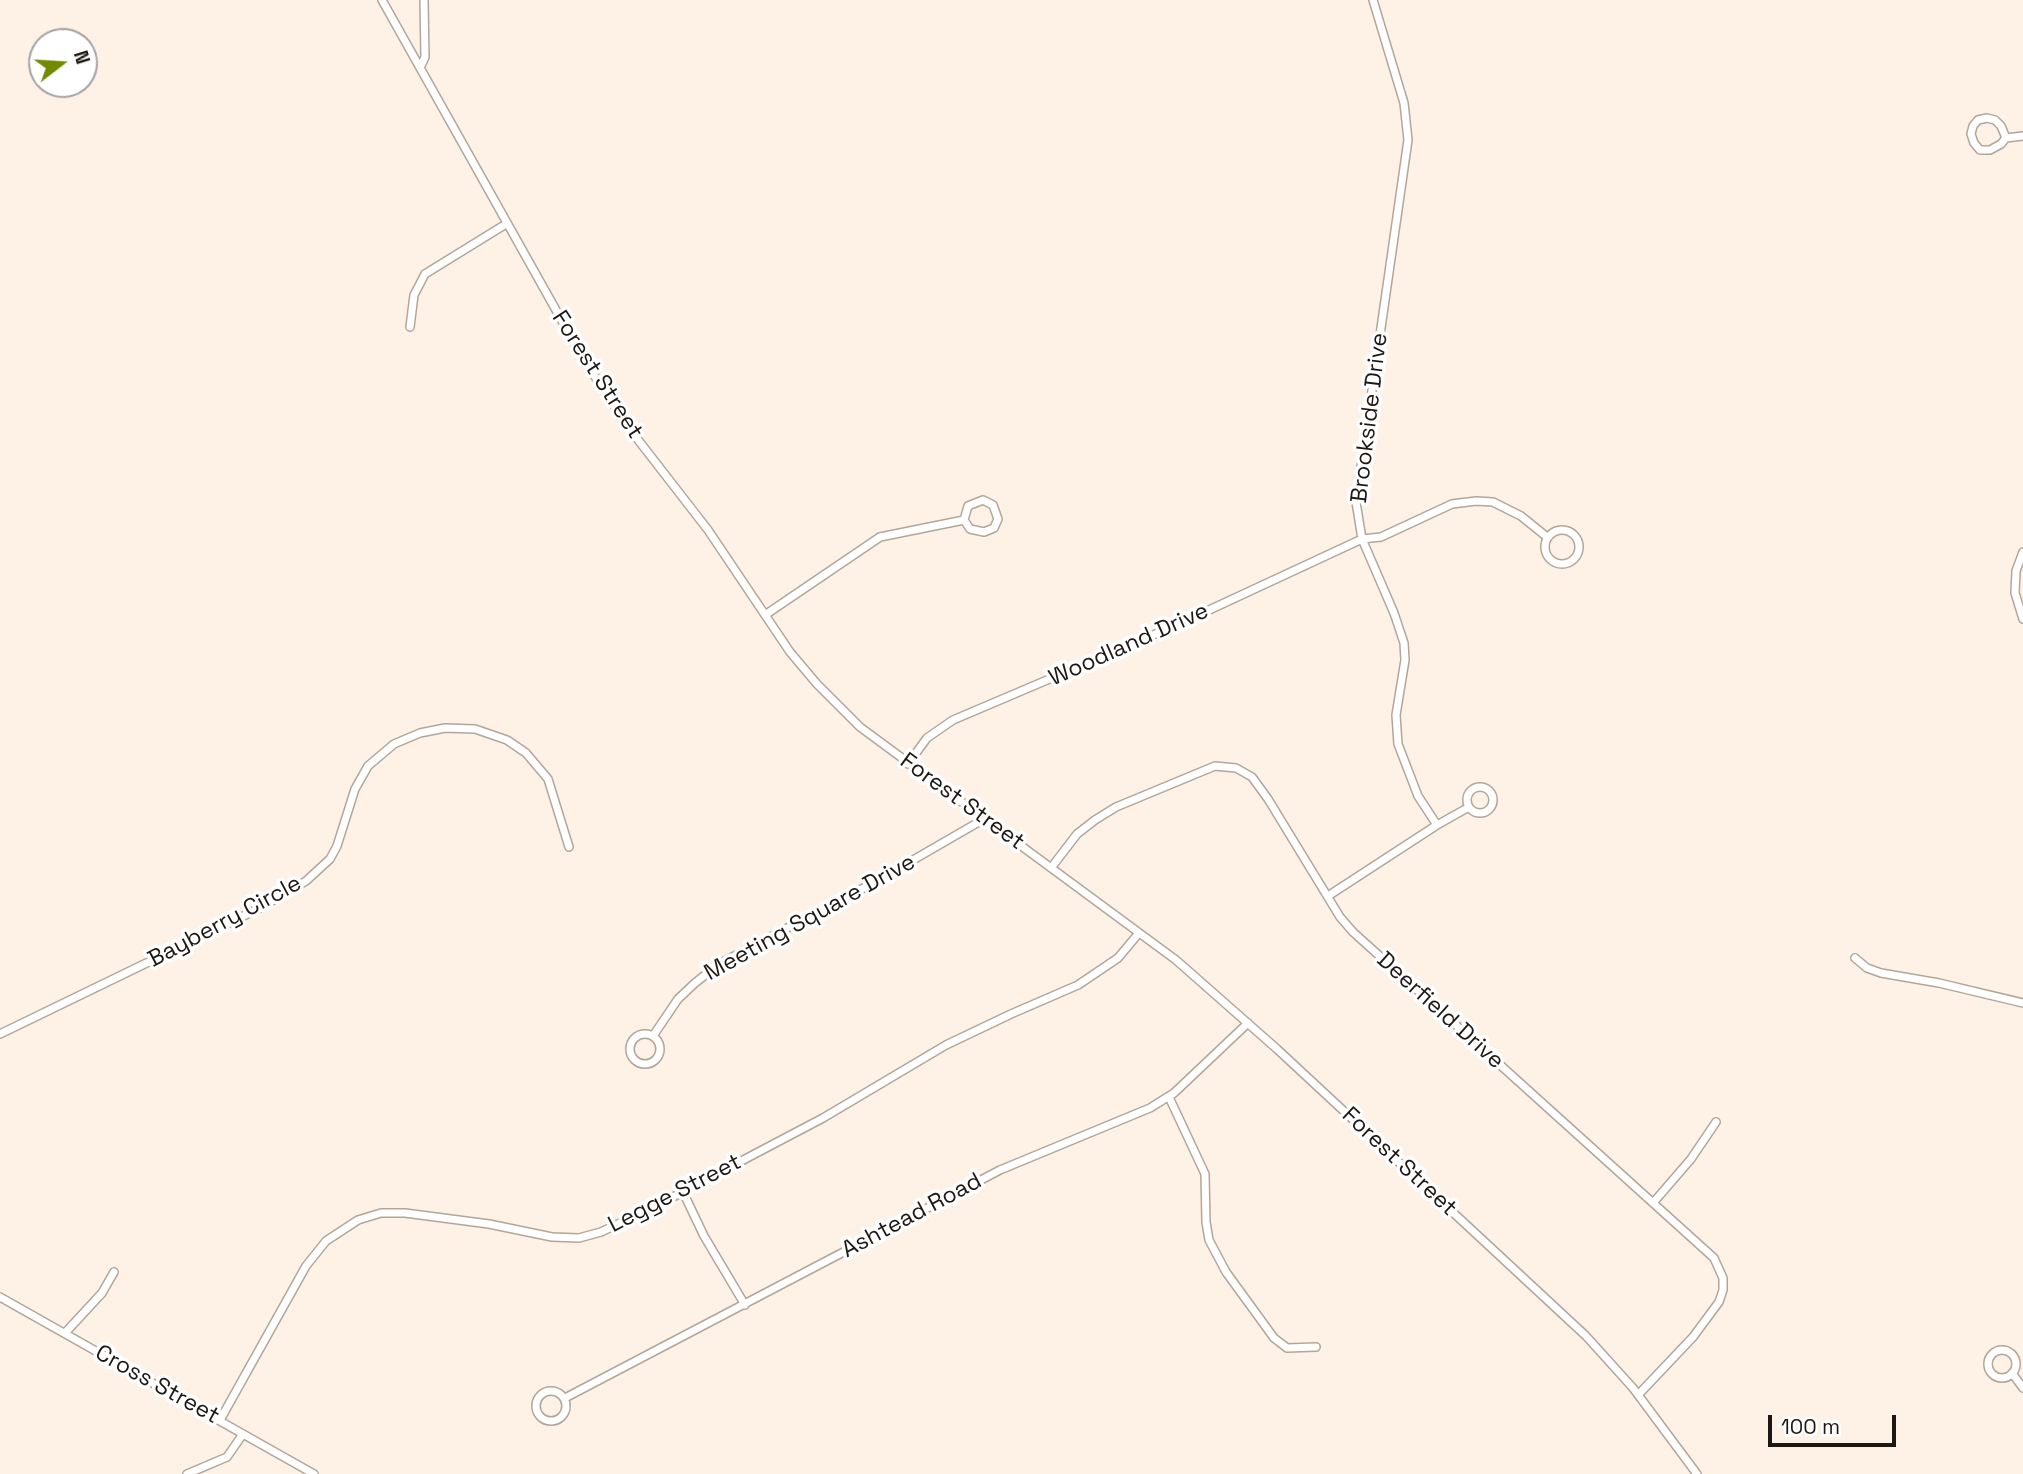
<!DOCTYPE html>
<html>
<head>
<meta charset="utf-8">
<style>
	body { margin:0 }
	#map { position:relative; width:2023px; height:1474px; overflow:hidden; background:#fef2e7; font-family:"Space Grotesk",sans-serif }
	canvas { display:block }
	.north { position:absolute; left:28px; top:28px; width:70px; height:70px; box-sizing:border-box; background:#fff; border:2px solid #a5a3a1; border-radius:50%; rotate:73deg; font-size:19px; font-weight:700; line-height:28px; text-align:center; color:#1e1814 }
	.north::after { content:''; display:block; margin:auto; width:24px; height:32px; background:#718a00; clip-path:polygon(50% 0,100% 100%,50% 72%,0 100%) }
	.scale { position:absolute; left:1768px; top:1415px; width:128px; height:32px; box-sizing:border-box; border:4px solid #1e1814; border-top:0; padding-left:9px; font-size:21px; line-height:24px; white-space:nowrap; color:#1e1814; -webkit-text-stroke:5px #fff; paint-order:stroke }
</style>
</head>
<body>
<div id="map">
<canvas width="2023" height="1474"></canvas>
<div class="north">N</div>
<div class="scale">100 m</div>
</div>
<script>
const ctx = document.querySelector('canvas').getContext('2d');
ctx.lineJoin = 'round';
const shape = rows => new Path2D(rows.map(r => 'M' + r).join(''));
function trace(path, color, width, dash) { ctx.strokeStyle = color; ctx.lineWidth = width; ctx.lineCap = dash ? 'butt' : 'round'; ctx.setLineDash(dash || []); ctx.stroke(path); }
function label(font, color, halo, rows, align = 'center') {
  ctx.font = font + ' "Space Grotesk",sans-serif'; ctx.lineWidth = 7; ctx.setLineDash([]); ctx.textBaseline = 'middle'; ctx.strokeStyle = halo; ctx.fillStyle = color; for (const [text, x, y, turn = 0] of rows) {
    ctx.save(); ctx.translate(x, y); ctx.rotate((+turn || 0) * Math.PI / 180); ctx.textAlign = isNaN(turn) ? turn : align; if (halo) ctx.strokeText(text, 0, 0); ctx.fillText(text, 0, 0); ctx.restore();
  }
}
const street = shape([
	[382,0,584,360,632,432,708,530,790,652,817,684,860,727,1176,960,1277,1049,1586,1336,1633,1388,1697,1474],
	[1373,0,1404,103,1408,140,1356,502,1362,539,1394,613,1404,643,1405,660,1396,715,1398,744,1418,796,1437,825],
	[420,68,425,57,424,0],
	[2006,138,2001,126,1995,120,1987,118,1978,120,1973,126,1971,134,1974,143,1980,150,1990,150,2001,144,2006,138,2023,136],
	[410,327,414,295,425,274,506,224],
	'1545 547a17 17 0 1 1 34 0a17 17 0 1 1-34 0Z',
	[2023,552,2016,571,2015,593,2023,619],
	[765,615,880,537,964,520,970,529,984,532,994,528,998,519,993,505,983,500,968,506,964,520],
	[908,764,927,738,953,720,1179,624,1362,539,1381,537,1452,504,1476,501,1493,502,1521,516,1547,537],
	'1467 800a13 13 0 1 1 26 0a13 13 0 1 1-26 0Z',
	[1051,868,1077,834,1095,820,1116,807,1215,766,1236,768,1252,777,1268,799,1340,917,1353,932,1714,1258,1723,1278,1723,1290,1719,1302,1693,1337,1638,1395],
	[1328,896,1437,825,1469,807],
	[1855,958,1867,968,1881,973,1939,983,2023,1003],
	[0,1034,260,908,306,881,330,859,337,846,355,789,368,766,394,744,420,733,445,728,475,729,507,740,526,753,548,779,569,847],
	'630 1049a15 15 0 1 1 30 0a15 15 0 1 1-30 0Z',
	[653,1036,678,999,695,983,719,964,875,882,984,819],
	[1169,1097,1205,1174,1206,1222,1209,1240,1226,1272,1274,1338,1287,1348,1316,1347],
	[683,1192,704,1236,745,1305],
	[1653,1203,1691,1159,1716,1122],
	[0,1297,314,1474],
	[65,1333,102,1293,114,1272],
	'1988 1364a14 14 0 1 1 28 0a14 14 0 1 1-28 0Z',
	[2012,1373,2023,1388],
	'536 1406a15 15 0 1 1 30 0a15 15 0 1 1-30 0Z',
	[565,1398,1000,1170,1150,1108,1174,1093,1248,1023],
	[220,1420,306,1266,326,1241,358,1220,381,1213,405,1213,489,1224,552,1237,579,1238,601,1232,654,1207,823,1118,946,1045,1011,1014,1078,985,1118,958,1139,933],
	[187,1474,227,1457,243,1434]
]);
trace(street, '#b3a699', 10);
trace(street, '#fff', 7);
label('23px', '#1e1814', '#fff', [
	["Forest Street",597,375,57],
	["Brookside Drive",1370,418,-83],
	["Woodland Drive",1129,645,-24],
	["Forest Street",962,802,36],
	["Meeting Square Drive",810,918,-29],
	["Bayberry Circle",225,922,-28],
	["Deerfield Drive",1440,1011,42],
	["Forest Street",1399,1162,43],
	["Legge Street",675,1194,-27],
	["Ashtead Road",912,1216,-28],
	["Cross Street",157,1385,29]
]);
</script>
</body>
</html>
